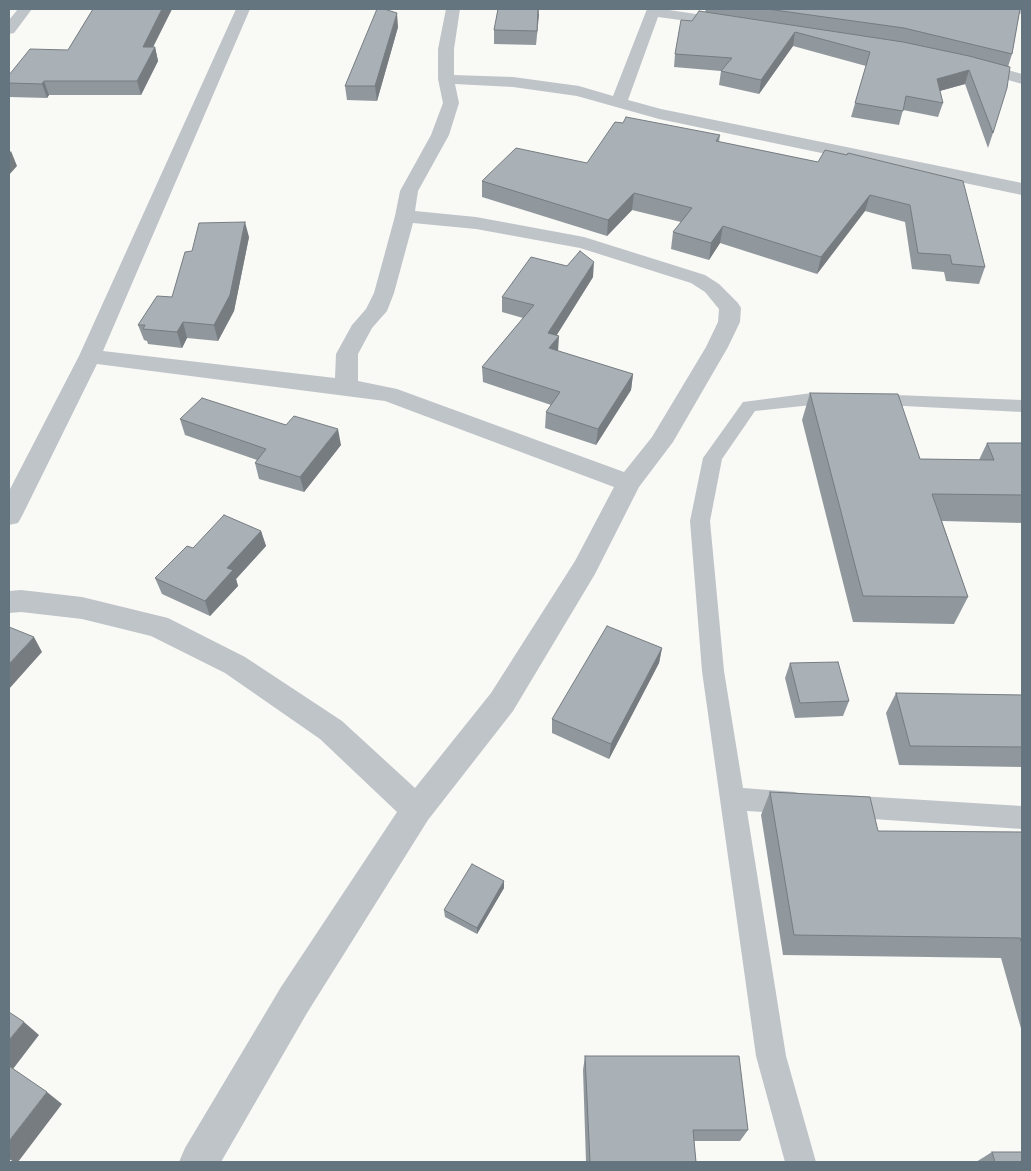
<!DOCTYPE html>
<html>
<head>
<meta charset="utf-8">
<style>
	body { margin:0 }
	#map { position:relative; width:1031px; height:1171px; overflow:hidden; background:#f9f9f6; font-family:"Fira Sans",sans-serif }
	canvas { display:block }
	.frame { position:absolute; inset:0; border:10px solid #657580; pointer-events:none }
</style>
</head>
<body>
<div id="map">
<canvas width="1031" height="1171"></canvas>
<div class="frame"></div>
</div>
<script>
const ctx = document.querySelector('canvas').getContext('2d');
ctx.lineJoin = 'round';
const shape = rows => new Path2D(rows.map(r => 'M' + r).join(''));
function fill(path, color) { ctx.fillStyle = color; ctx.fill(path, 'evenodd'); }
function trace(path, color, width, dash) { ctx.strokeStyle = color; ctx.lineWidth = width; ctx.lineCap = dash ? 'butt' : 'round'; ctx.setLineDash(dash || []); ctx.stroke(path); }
fill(shape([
	[812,393,836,393,842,395,845,399,842,403,836,405,812,405,755,411,722,459,710,521,724,671,743,788,795,792,804,795,808,803,804,811,795,814,747,811,786,1056,816,1162,785,1162,756,1056,702,671,690,521,703,458,743,402,812,393],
	[871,394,1022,400,1022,412,865,404,862,400,865,396,871,394],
	[843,795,1022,806,1022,829,843,817,834,814,830,806,834,798,843,795]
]), '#bfc4c8');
fill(shape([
	[18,9,32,9,14,33,9,34,9,20,18,9],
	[236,9,250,9,103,351,335,378,336,354,352,325,366,309,374,293,395,216,400,191,431,135,443,103,438,79,438,49,446,9,460,9,454,49,454,75,513,77,579,86,613,96,647,9,662,9,737,20,739,23,737,26,732,27,658,17,628,100,661,109,1022,183,1022,195,659,119,577,96,513,87,455,84,459,103,449,135,418,191,415,211,476,217,584,237,705,275,719,284,738,303,741,308,740,322,728,347,673,442,639,487,595,574,513,711,428,820,307,1013,221,1162,179,1162,185,1148,281,987,397,812,320,739,225,673,151,636,82,619,21,612,9,613,9,591,21,590,82,597,168,618,245,657,342,721,415,788,491,693,575,561,614,487,385,401,97,364,22,516,18,523,9,525,9,491,79,356,236,9],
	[413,223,476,229,580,248,691,283,705,292,719,309,718,322,706,347,652,437,624,472,397,389,358,381,358,354,372,328,387,311,394,293,413,223],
	[1014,9,1022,9,1022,14,1017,13,1014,9],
	[973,60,1022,74,1022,84,967,68,965,65,967,62,973,60]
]), '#bfc4c8');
fill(shape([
	[93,9,172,9,153,47,155,47,158,61,141,95,49,95,47,98,9,97,9,75,68,50],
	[498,9,539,9,536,45,494,44,494,30],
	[706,9,1020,9,1012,54,1008,67,993,133,988,148,965,84,940,91,943,103,938,117,903,110,899,125,851,117,866,66,793,46,759,94,719,85,721,71,674,67,675,54,692,21,705,12],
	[398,27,377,101,347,100,345,86],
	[720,135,719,142,818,162,847,155,848,153,985,267,979,284,946,281,944,272,912,269,905,222,865,211,817,274,720,243,709,260,671,249,673,232,681,222,632,210,607,236,482,197,482,181,587,163],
	[249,237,234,311,218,341,187,338,182,348,148,344,147,341,144,340,138,325,172,297,192,251],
	[593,277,556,336,558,351,633,374,631,390,596,445,545,428,546,412,551,405,483,382,482,367,523,318,502,312,502,297],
	[810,393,920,459,979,460,987,443,1022,443,1022,523,942,521,968,597,954,624,853,622,802,420],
	[180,419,286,425,341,445,304,492,259,479,255,463,257,460,185,435],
	[261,531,266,546,236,579,238,586,210,616,162,594,155,578,193,548],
	[662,648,659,663,609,759,552,733,552,719],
	[790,663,849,701,843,716,795,718,785,678],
	[896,693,1022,695,1022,767,899,765,886,713],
	[770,792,878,831,1022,832,1022,1032,1001,958,783,955,761,815],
	[504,881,504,888,477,934,445,917,444,910],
	[585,1056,748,1130,740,1141,694,1141,696,1162,586,1162,583,1070],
	[992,1152,1022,1162,976,1162]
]), '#91989d');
fill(shape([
	[162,9,172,9,146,61,143,47],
	[538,9,539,15,536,45,537,31],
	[397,13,398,27,377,101,375,86],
	[795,32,793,46,759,94,761,80],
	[155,47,158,61,141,95,137,81],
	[969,70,965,84,932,93,937,79],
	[44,81,49,95,47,98,42,84],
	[11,151,17,166,9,175,9,153],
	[634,193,632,210,607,236,608,220],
	[870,195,865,211,817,274,821,257],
	[245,222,249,237,234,311,218,341,214,325],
	[723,226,720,243,709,260,711,243],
	[594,262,593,277,548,349,548,333],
	[183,322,187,338,182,348,177,332],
	[559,336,558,352,549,348],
	[633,374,631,390,596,445,598,429],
	[338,429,341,445,304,492,300,477],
	[261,531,266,546,236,579,238,586,210,616,205,601,227,568],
	[34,637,42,652,9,689,9,664],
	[662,648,659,663,609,759,611,744],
	[504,881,504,888,477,934,477,928],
	[24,1022,39,1035,13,1069,9,1066,9,1040],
	[47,1092,62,1104,18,1162,14,1162,9,1159,9,1141]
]), '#767c80');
const building = shape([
	[93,9,162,9,143,47,155,47,137,81,44,81,42,84,9,83,9,75,30,49,68,50,93,9],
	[377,9,384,9,397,13,375,86,345,86,377,9],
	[498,9,538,9,537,31,494,30,498,9],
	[767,9,1020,9,1012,54,904,28,767,9],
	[699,11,903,42,969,56,1010,67,1007,88,993,133,969,70,937,79,943,103,906,96,903,111,855,103,870,52,795,32,761,80,721,71,732,58,675,54,681,20,692,21,699,11],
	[626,117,720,135,716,141,818,162,825,150,847,155,848,153,963,181,985,267,952,264,950,255,918,253,910,205,870,195,821,257,723,226,711,243,673,232,692,208,634,193,608,220,482,181,516,148,587,163,615,122,623,123,626,117],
	[245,222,230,295,214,325,183,322,177,332,143,329,145,325,138,325,157,296,172,297,185,252,192,251,199,223,245,222],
	[580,251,594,262,548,333,559,336,549,348,633,374,598,429,546,412,560,392,482,367,534,305,502,297,531,257,567,266,580,251],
	[810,393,898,394,920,459,994,460,987,443,1022,443,1022,495,932,494,968,597,863,596,810,393],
	[202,398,286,425,294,416,338,429,300,477,255,463,266,449,180,419,202,398],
	[224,515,261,531,227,568,233,570,205,601,155,578,187,546,193,548,224,515],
	[607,626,662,648,611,744,552,719,607,626],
	[9,627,34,637,9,664,9,627],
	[838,662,849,701,800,703,790,663,838,662],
	[896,693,1022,695,1022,747,910,746,896,693],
	[770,792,870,797,878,831,1022,832,1022,944,1020,938,794,935,770,792],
	[472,864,504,881,477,928,444,910,472,864],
	[9,1012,24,1022,9,1040,9,1012],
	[585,1056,739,1056,748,1130,693,1130,696,1162,590,1162,585,1056],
	[9,1066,47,1092,9,1141,9,1066],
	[992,1152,1022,1152,1022,1162,995,1162,992,1152]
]);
fill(building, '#a9b1b7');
trace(building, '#767c80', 1);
</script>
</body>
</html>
